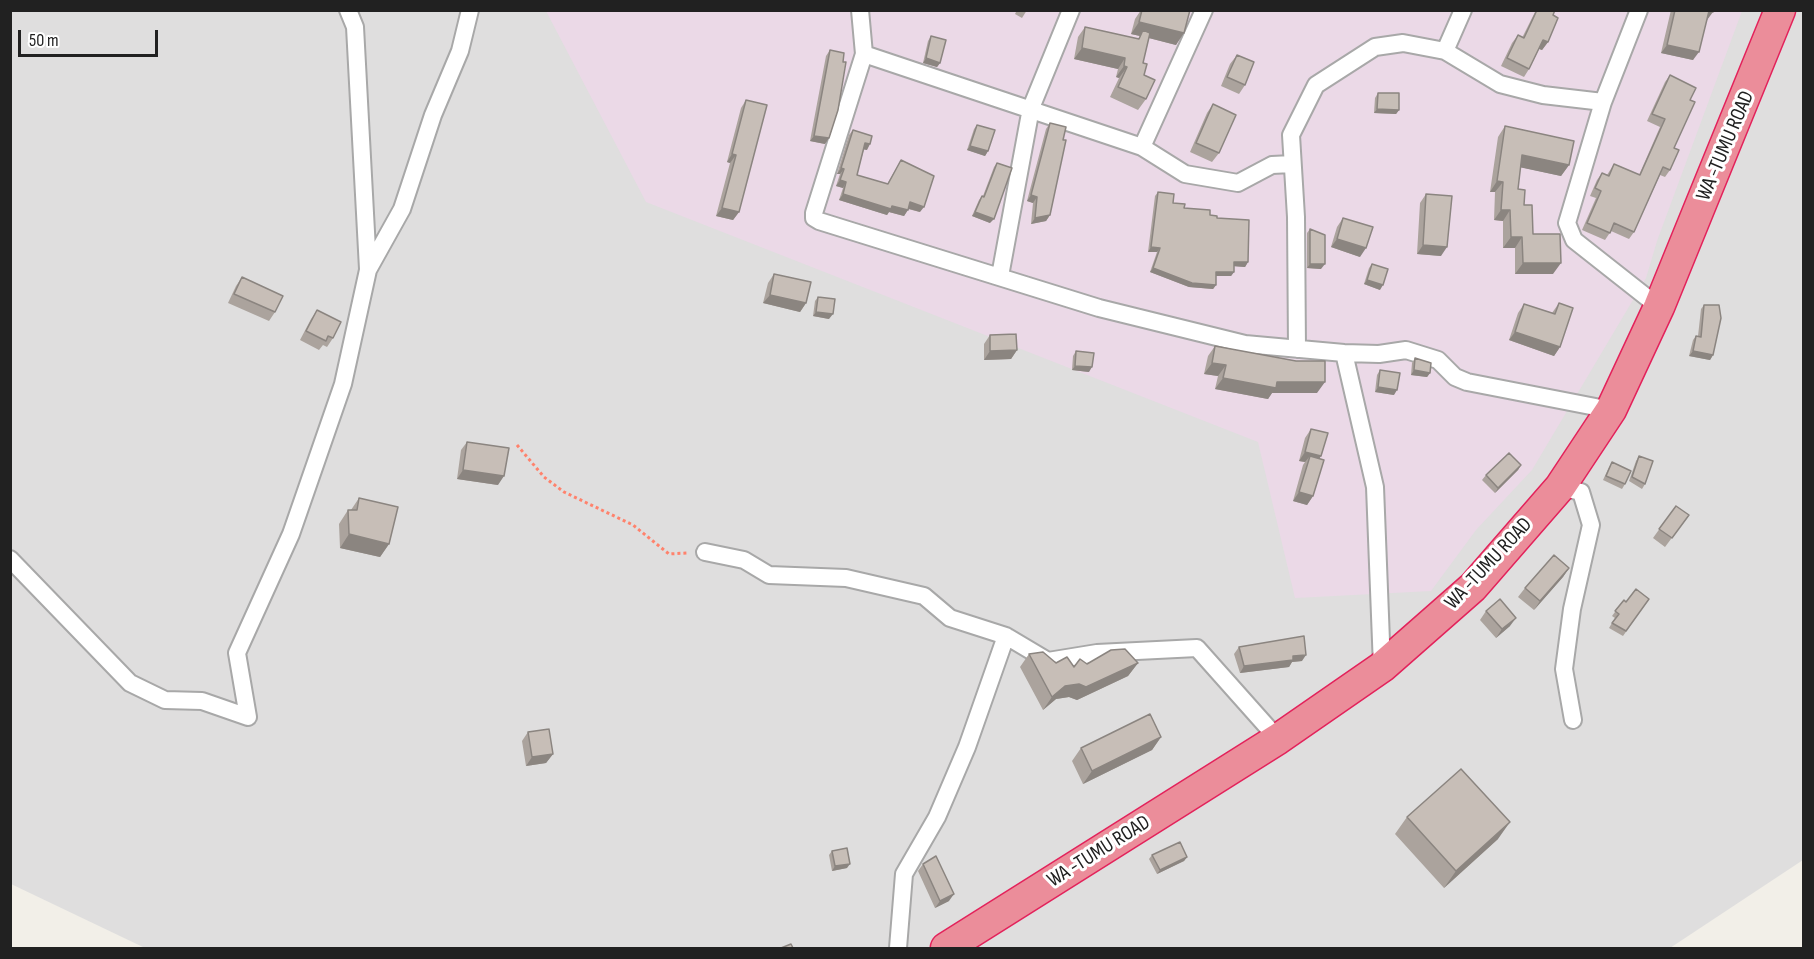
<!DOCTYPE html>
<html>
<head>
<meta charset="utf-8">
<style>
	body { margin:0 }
	#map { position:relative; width:1814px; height:959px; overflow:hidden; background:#f2efe8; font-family:"Sofia Sans Condensed",sans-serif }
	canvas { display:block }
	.frame { position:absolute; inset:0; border:12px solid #212121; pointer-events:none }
	.scale { position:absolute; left:18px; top:30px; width:140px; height:27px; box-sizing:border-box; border:3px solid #212121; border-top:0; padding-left:8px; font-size:18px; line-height:21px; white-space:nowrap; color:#212121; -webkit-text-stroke:4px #fff; paint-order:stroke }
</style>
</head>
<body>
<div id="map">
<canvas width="1814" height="959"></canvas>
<div class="frame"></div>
<div class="scale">50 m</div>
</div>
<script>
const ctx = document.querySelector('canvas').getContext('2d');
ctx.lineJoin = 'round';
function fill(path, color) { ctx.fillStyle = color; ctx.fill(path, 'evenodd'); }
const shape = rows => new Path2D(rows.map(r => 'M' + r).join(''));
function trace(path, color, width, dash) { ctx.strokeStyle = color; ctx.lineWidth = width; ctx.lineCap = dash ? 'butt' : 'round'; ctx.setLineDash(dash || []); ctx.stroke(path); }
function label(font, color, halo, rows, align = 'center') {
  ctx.font = font + ' "Sofia Sans Condensed",sans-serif'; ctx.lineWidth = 6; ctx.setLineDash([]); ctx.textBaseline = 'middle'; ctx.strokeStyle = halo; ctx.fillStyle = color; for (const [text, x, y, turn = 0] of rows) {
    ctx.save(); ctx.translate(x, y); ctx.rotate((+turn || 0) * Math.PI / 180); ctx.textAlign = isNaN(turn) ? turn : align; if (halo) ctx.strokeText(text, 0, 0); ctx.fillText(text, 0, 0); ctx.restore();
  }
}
fill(shape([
	[10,11,1803,11,1803,860,1670,948,145,948,11,884]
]), '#dfdede');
fill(shape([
	[546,11,1742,11,1657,241,1646,278,1532,470,1476,530,1431,591,1295,598,1258,442,646,202]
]), '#ebd9e7');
const street = shape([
	[348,10,355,27,368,269],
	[860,10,864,54,814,213,814,218,819,221,1099,308,1245,344,1344,353,1379,354,1406,350,1438,360,1455,377,1467,382,1611,410],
	[1639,10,1603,102,1567,223,1574,240,1659,307],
	[1445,51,1463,10],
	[864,54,1142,147,1185,174,1238,183,1272,165,1292,164],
	[1142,147,1204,10],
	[1000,276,1031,108,1071,10],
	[1297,349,1296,217,1291,135,1316,85,1375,47,1403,43,1445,51,1500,84,1543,95,1603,102],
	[1344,353,1375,487,1382,667],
	[1560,487,1581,492,1591,525,1572,609,1564,669,1573,720],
	[705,552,744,560,769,575,846,578,924,596,950,618,1006,636,1048,661,1097,653,1197,648,1278,739],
	[10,559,130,683,165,700,202,701,248,717,237,653,291,534,343,384,368,270,402,209,433,115,460,51,470,10],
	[898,948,904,874,937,817,967,747,1006,636]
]);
const highway = shape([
	[946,948,1278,739,1382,667,1473,587,1560,487,1611,410,1659,307,1780,10]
]);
trace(street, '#a8a8a8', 20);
trace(highway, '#e3225b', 33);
trace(shape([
	[517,445,544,477,564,492,633,525,669,554,687,553]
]), '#ff826c', 3, [3, 3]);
trace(street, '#fff', 16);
trace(highway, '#eb8d9a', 30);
fill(shape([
	[1017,10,1027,10,1022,18,1015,14],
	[1141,10,1190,10,1176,45,1149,38,1143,63,1146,99,1138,110,1110,97,1119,78,1116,77,1118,69,1074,59,1078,37,1085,27,1138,39,1140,36,1131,34,1135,19],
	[1532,10,1555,10,1553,15,1548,42,1542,50,1539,49,1529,69,1524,77,1501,66,1512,43,1518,35,1522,38,1535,12],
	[1671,10,1713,10,1707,20,1693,60,1661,53],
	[931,36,940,63,937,67,923,63,928,41],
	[830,50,825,144,810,141,826,56],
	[1237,55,1245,85,1239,94,1221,86,1230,64],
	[1670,75,1690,100,1674,148,1670,170,1665,177,1660,175,1634,232,1629,239,1611,231,1605,240,1582,230,1596,198,1590,196,1597,180,1602,173,1607,175,1614,164,1639,175,1660,127,1647,121,1665,82],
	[1378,93,1399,110,1396,114,1374,113,1375,98],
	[746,100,739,212,733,220,716,216,730,163,727,162,741,108],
	[1213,104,1219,153,1212,162,1190,152,1207,113],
	[1050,123,1063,140,1050,215,1046,221,1031,224,1033,203,1027,201,1046,129],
	[977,125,988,151,985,156,967,150,974,129],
	[1505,126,1569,165,1561,176,1520,167,1518,189,1533,234,1553,274,1515,274,1515,248,1503,248,1503,221,1494,220,1495,192,1490,192,1498,137],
	[853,130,867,150,864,149,857,175,887,184,901,160,920,212,908,209,904,216,889,212,887,215,839,200,843,188,836,186,840,174,837,174,849,135],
	[997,163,990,223,972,216,979,200,982,196,983,196,994,167],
	[1158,192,1173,203,1184,208,1217,218,1248,262,1245,267,1234,266,1234,272,1231,276,1216,276,1216,285,1213,289,1189,287,1150,272,1157,252,1148,252,1155,196],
	[1426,194,1441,256,1417,254,1420,203],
	[1343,218,1360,257,1331,247,1337,227],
	[1310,229,1321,269,1307,268,1307,233],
	[1372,264,1380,290,1364,284,1369,268],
	[774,274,806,303,800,312,763,303,768,283],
	[242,277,275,312,269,321,228,303,236,286],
	[818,297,829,319,813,316,815,301],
	[1559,303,1560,347,1554,356,1509,340,1518,313,1524,304,1552,313],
	[1704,305,1713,355,1710,360,1689,356,1693,340,1696,336,1698,336,1701,309],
	[317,310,333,338,327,347,323,345,319,350,300,340,311,319],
	[990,335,1017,350,1011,359,984,360,984,344],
	[1215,346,1317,393,1272,393,1268,399,1215,389,1218,376,1204,374,1208,356],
	[1076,351,1089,372,1072,370,1073,356],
	[1415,358,1430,373,1427,377,1411,375,1412,363],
	[1380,370,1394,395,1375,392,1377,375],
	[1311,429,1321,456,1319,459,1313,496,1307,505,1293,501,1303,465,1305,462,1299,461,1305,438],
	[467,442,498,485,457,479,461,450],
	[1639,456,1645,484,1642,489,1629,481,1636,461],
	[1612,462,1625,484,1622,489,1603,480,1609,467],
	[1521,465,1518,470,1495,493,1482,480,1486,475],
	[359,498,389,544,380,557,340,548,339,524,348,510,351,510],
	[1676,506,1689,515,1665,547,1653,538],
	[1569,568,1563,577,1534,610,1518,597,1525,588],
	[1649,599,1623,636,1609,628,1615,618,1612,616,1624,600,1626,602],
	[1486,611,1510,626,1496,638,1480,620],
	[1239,647,1302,661,1292,662,1289,667,1240,673,1234,654],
	[1029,654,1074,667,1087,664,1138,663,1128,676,1077,700,1069,697,1056,699,1043,710,1020,667],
	[528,732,553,754,546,763,526,766,522,741],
	[1161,737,1152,750,1083,784,1072,761,1081,748],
	[1407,817,1498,839,1444,888,1395,834],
	[832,851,847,868,832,871,829,855],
	[1152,855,1187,857,1184,861,1157,874,1149,859],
	[923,864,949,901,935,908,918,871]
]), '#aba39d');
fill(shape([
	[1709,11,1713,12,1707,20],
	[1139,22,1184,33,1176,45,1141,36,1143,30,1140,36,1131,34],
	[1543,40,1548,42,1542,50,1537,48],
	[1667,45,1699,52,1693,60,1661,53],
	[1082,48,1125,58,1118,69,1074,59],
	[926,58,940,63,937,67,923,63],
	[1124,66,1127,67,1119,78,1116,77],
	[1377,109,1399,110,1396,114,1374,113],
	[814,136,829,138,825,144,810,141],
	[865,143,870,144,867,150,861,149],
	[970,146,988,151,985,156,967,150],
	[732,154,736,155,730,163,727,162],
	[1522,155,1569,165,1561,176,1514,166],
	[841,168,844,169,840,174,837,174],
	[840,180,846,182,843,188,836,186],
	[1497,181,1503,182,1495,192,1490,192],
	[843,194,908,210,904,216,889,212,887,215,839,200],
	[1031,195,1037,197,1033,203,1027,201],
	[910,202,924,207,920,212,906,208],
	[722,208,739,212,733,220,716,216],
	[1501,210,1510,210,1503,221,1494,220],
	[975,212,994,219,990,223,972,216],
	[1050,215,1046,221,1031,224,1035,218],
	[1511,237,1522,237,1515,248,1503,248],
	[1337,239,1366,248,1360,257,1331,247],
	[1423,245,1447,247,1441,256,1417,254],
	[1151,247,1160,248,1157,252,1148,252],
	[1234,262,1248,262,1245,267,1231,266],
	[1523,263,1561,263,1553,274,1515,274],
	[1310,264,1325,264,1321,269,1307,268],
	[1153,268,1216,285,1213,289,1189,287,1150,272],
	[1216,272,1234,272,1231,276,1213,276],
	[1367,280,1383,285,1380,290,1364,284],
	[770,295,806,303,800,312,763,303],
	[816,312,833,314,829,319,813,316],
	[1515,332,1560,347,1554,356,1509,340],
	[1017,350,1011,359,984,360,990,351],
	[1693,351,1713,355,1710,360,1689,356],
	[1212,363,1226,365,1218,376,1204,374],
	[1075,366,1092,367,1089,372,1072,370],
	[1414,370,1430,373,1427,377,1411,375],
	[1223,378,1277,382,1325,382,1317,393,1272,393,1268,399,1215,389],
	[1378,387,1397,390,1394,395,1375,392],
	[1305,452,1321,456,1315,465,1310,456,1305,462,1299,461],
	[1521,465,1518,470,1495,493,1498,488],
	[463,470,504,476,498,485,457,479],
	[1299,492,1313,496,1307,505,1293,501],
	[349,534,389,544,380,557,340,548],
	[1569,568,1563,577,1534,610,1540,601],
	[1516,618,1510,626,1496,638,1502,629],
	[1306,655,1302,661,1292,662,1289,667,1240,673,1244,666,1293,656],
	[1138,663,1128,676,1077,700,1069,697,1056,699,1043,710,1052,697,1065,686],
	[1161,737,1152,750,1083,784,1092,771],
	[553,754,546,763,526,766,532,757],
	[1510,822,1498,839,1444,888,1456,871],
	[1187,857,1184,861,1157,874,1160,870],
	[850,864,847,868,832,871,835,866],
	[954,894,949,901,935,908,940,901]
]), '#8b8580');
const building = shape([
	[1142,10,1190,10,1184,33,1139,22,1142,10],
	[1537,10,1555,10,1553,15,1558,18,1548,42,1543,40,1529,69,1507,58,1518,35,1524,38,1537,10],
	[1675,10,1713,10,1713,12,1709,11,1699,52,1667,45,1675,10],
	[1085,27,1139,39,1143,30,1150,33,1143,63,1147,64,1144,75,1155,80,1146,99,1118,87,1127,67,1124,66,1125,58,1082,48,1085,27],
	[931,36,946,40,940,63,926,58,931,36],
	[830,50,844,53,843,62,846,62,838,110,829,138,814,136,830,50],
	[1237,55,1254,62,1245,85,1227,77,1237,55],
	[1670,75,1696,88,1690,100,1695,102,1674,148,1679,150,1670,170,1663,167,1634,232,1614,223,1610,233,1587,223,1601,191,1595,188,1602,173,1609,176,1614,164,1640,175,1665,119,1652,114,1670,75],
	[1378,93,1399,93,1399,110,1377,109,1378,93],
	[746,100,767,105,739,212,722,208,736,155,732,154,746,100],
	[1213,104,1236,115,1219,153,1196,143,1213,104],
	[1050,123,1066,127,1063,140,1066,140,1050,215,1035,218,1037,197,1031,195,1050,123],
	[977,125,995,130,988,151,970,146,977,125],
	[1505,126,1574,141,1569,165,1522,155,1518,189,1525,190,1524,205,1532,205,1533,234,1560,234,1561,263,1523,263,1522,237,1511,237,1510,210,1501,210,1503,182,1497,181,1505,126],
	[853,130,872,136,870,144,865,143,857,175,888,184,901,160,934,176,924,207,910,202,908,210,892,206,891,209,843,194,846,182,840,180,844,169,841,168,853,130],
	[997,163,1012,168,994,219,975,212,982,196,984,197,997,163],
	[1158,192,1174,194,1173,203,1185,204,1184,208,1210,210,1210,215,1217,216,1217,218,1249,220,1248,262,1234,262,1234,272,1216,272,1216,285,1192,283,1153,268,1160,248,1151,247,1158,192],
	[1426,194,1452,196,1447,247,1423,245,1426,194],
	[1343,218,1373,227,1366,248,1337,239,1343,218],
	[1310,229,1325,235,1325,264,1310,264,1310,229],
	[1372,264,1388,269,1383,285,1367,280,1372,264],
	[774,274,811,282,806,303,770,295,774,274],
	[242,277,283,296,275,312,234,294,242,277],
	[818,297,835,299,833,314,816,312,818,297],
	[1559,303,1573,308,1560,347,1515,332,1524,304,1555,314,1559,303],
	[1704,305,1719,305,1721,318,1713,355,1693,351,1696,336,1701,337,1704,305],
	[317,310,341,322,333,338,328,336,326,341,306,331,317,310],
	[1016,334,1017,350,990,351,990,335,1016,334],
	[1215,346,1296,361,1325,361,1325,382,1277,382,1276,388,1223,378,1226,365,1212,363,1215,346],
	[1076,351,1094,353,1092,367,1075,366,1076,351],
	[1415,358,1431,363,1430,373,1414,370,1415,358],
	[1380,370,1400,373,1397,390,1378,387,1380,370],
	[1311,429,1328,433,1321,456,1305,452,1311,429],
	[467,442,509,448,504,476,463,470,467,442],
	[1509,453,1521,465,1498,488,1486,475,1509,453],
	[1310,456,1324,460,1313,496,1299,492,1310,456],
	[1639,456,1653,461,1645,484,1632,477,1639,456],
	[1612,462,1631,471,1625,484,1606,476,1612,462],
	[359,498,398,507,389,544,349,534,348,510,357,510,359,498],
	[1676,506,1689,515,1672,538,1659,529,1676,506],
	[1554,555,1569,568,1540,601,1525,588,1554,555],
	[1636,589,1649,599,1626,631,1612,623,1619,614,1615,611,1624,600,1626,602,1636,589],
	[1500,599,1516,618,1502,629,1486,611,1500,599],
	[1304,636,1306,655,1293,656,1293,660,1244,666,1239,647,1304,636],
	[1125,649,1138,663,1086,687,1079,684,1065,686,1052,697,1029,654,1043,652,1056,663,1067,657,1074,667,1080,659,1087,664,1111,650,1125,649],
	[1150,714,1161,737,1092,771,1081,748,1150,714],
	[549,729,553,754,532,757,528,732,549,729],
	[1461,769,1510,822,1456,871,1407,817,1461,769],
	[1180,842,1187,857,1160,870,1152,855,1180,842],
	[847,848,850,864,835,866,832,851,847,848],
	[936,856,954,894,940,901,923,864,936,856],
	[791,944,793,948,781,948,791,944]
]);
fill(building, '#c7beb7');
trace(building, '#8b8580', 1.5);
label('21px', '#212121', '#fff', [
	["WA -TUMU ROAD",1726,146,-67],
	["WA -TUMU ROAD",1489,564,-47],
	["WA -TUMU ROAD",1099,852,-32]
]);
</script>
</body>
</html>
